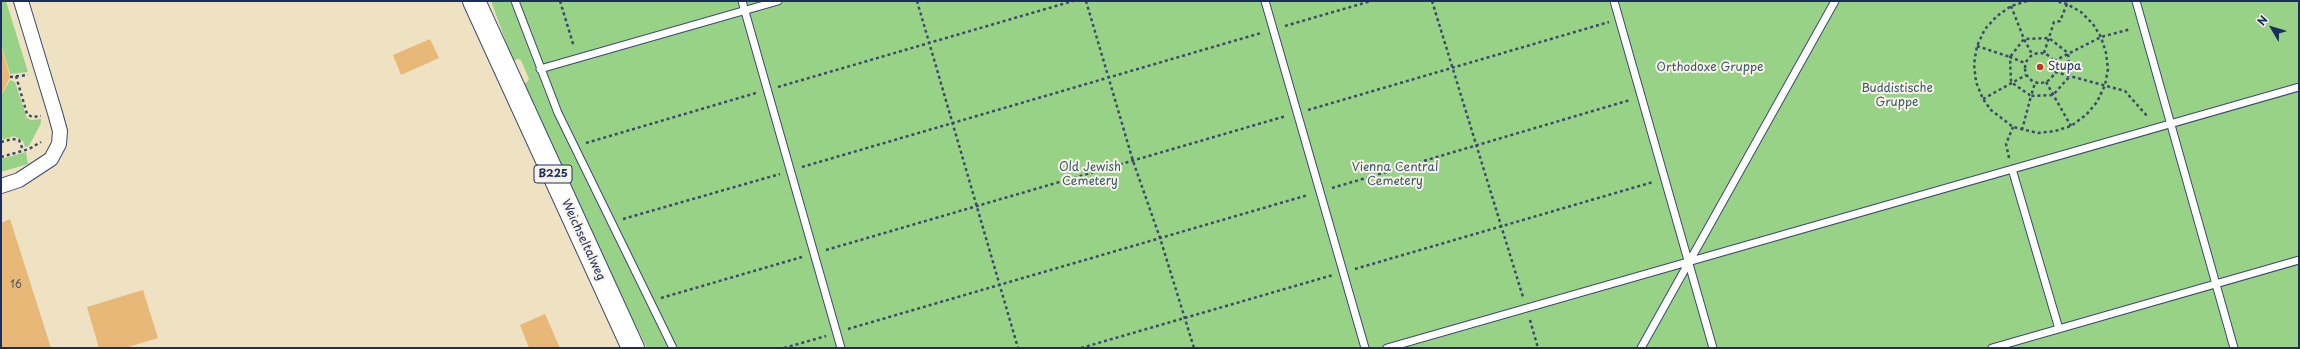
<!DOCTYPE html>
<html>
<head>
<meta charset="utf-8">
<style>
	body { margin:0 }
	#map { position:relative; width:2300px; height:349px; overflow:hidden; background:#eee2c3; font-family:"Playpen Sans",sans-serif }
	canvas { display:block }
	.frame { position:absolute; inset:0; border:2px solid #1b2f5e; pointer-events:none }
	.north { position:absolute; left:2252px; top:8px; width:40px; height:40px; -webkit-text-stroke:3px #f7f3e8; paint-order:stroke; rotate:308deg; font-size:11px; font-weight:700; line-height:16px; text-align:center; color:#1b2f5e }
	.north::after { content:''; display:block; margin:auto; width:14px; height:18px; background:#1b2f5e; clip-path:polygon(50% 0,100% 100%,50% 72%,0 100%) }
</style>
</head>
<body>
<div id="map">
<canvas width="2300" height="349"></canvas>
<div class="frame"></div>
<div class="north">N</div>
</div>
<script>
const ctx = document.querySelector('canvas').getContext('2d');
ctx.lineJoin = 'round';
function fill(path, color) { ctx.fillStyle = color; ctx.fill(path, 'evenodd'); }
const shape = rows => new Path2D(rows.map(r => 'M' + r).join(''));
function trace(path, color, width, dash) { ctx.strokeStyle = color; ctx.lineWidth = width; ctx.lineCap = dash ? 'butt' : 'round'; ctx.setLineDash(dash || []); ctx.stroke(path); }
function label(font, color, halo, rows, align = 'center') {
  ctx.font = font + ' "Playpen Sans",sans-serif'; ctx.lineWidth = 4; ctx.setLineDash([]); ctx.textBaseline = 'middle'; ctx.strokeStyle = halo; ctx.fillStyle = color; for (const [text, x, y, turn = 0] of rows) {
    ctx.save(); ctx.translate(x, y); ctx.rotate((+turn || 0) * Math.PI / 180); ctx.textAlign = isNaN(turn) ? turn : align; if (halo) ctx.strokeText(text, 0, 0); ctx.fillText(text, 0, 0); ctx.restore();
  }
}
fill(shape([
	[1,1,6,1,28,72,10,74,1,44],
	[491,1,2299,1,2299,348,647,348,553,157,522,84,527,82,529,79,521,60,518,59,513,61],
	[10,80,15,82,27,118,31,120,41,119,41,123,29,146,25,147,23,141,14,136,1,140,1,96],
	[26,152,28,164,1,172,1,159]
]), '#98d286');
fill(shape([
	[430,39,439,58,401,75,393,55],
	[1,45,10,77,1,96],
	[10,219,51,348,1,348,1,223],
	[143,290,158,338,125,348,99,348,87,307],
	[545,314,560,348,529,348,520,325]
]), '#e7b878');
const lane = shape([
	[515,1,558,113,673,348],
	[742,1,841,348],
	[1265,1,1365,348],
	[1614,1,1713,348],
	[2136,1,2234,348],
	[540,69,778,1],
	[2012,169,2059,329],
	[1387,348,2299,87],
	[1641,348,1835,1],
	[1992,348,2299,260]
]);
const street = shape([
	[1,186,19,180,51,159,59,144,60,131,55,113,21,1]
]);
const primary = shape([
	[474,1,633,348]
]);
trace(lane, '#3b4a6d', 9);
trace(street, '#3b4a6d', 16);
trace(primary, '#3b4a6d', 24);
trace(shape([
	[560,1,574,47],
	[917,1,1018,348],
	[1086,1,1133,161,1160,238,1194,348],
	[1432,1,1523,297],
	[2027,1,2011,6,1997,16,1985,29,1977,46,1974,64,1976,82,1983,99,1991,110,2013,127,2038,133,2055,131,2071,126,2086,115,2097,102,2105,85,2108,69,2106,53,2101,37,2093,24,2081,12,2067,4,2055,1],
	[2011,6,2024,39,2032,54],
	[1285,26,1371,1],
	[1977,46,2010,57,2024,39,2049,38,2068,53,2070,76,2053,95,2031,96,2035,83],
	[2044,53,2054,22,2060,21,2067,4],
	'2025 68a15 15 0 1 1 30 0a15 15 0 1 1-30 0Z',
	[2054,61,2101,37,2131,29],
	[2055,72,2125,91,2148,117],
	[16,76,27,114,32,117,41,116],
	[10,77,28,75],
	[2046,82,2071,126],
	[778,87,1073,1],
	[1983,99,2026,75],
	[1308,110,1609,22],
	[2022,130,2031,96,2011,82,2010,57,2025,63],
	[1,142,12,139,19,140,23,150],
	[586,143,756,93],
	[1,157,29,149,41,142],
	[2009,158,2006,144,2013,127],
	[802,167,1261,33],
	[1332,188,1630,100],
	[623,219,780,174],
	[826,250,1286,116],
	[1355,269,1653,182],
	[661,298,802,257],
	[1530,320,1538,348],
	[848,329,1308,195],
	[784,348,826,336],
	[1081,348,1333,275]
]), '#3b4a6d', 2.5, [3, 3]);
trace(lane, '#fff', 7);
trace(street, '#fff', 14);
trace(primary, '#fff', 22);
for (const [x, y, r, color] of [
	[2040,67,4,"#c8321e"]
]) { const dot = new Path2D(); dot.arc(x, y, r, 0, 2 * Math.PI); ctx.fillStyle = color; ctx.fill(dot); trace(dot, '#f7f3e8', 1.5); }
label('10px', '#4e5164', null, [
	["16",16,285]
]);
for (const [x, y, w] of [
	[553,174,38]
]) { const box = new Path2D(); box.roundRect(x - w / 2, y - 9, w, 18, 3); ctx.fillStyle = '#f7f3e8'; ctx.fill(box); trace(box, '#1b2f5e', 1); }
label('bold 11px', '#1b2f5e', null, [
	["B225",553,174]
]);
label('12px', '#1b2f5e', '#f7f3e8', [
	["Stupa",2048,67]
], 'left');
label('12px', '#3a5868', '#f7f3e8', [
	["Orthodoxe Gruppe",1710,68],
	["Buddistische",1897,89],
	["Gruppe",1897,103],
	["Old Jewish",1090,168],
	["Cemetery",1090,182],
	["Vienna Central",1395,168],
	["Cemetery",1395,182]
]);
label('12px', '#1b2f5e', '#f7f3e8', [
	["Weichseltalweg",583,240,65]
]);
</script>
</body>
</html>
